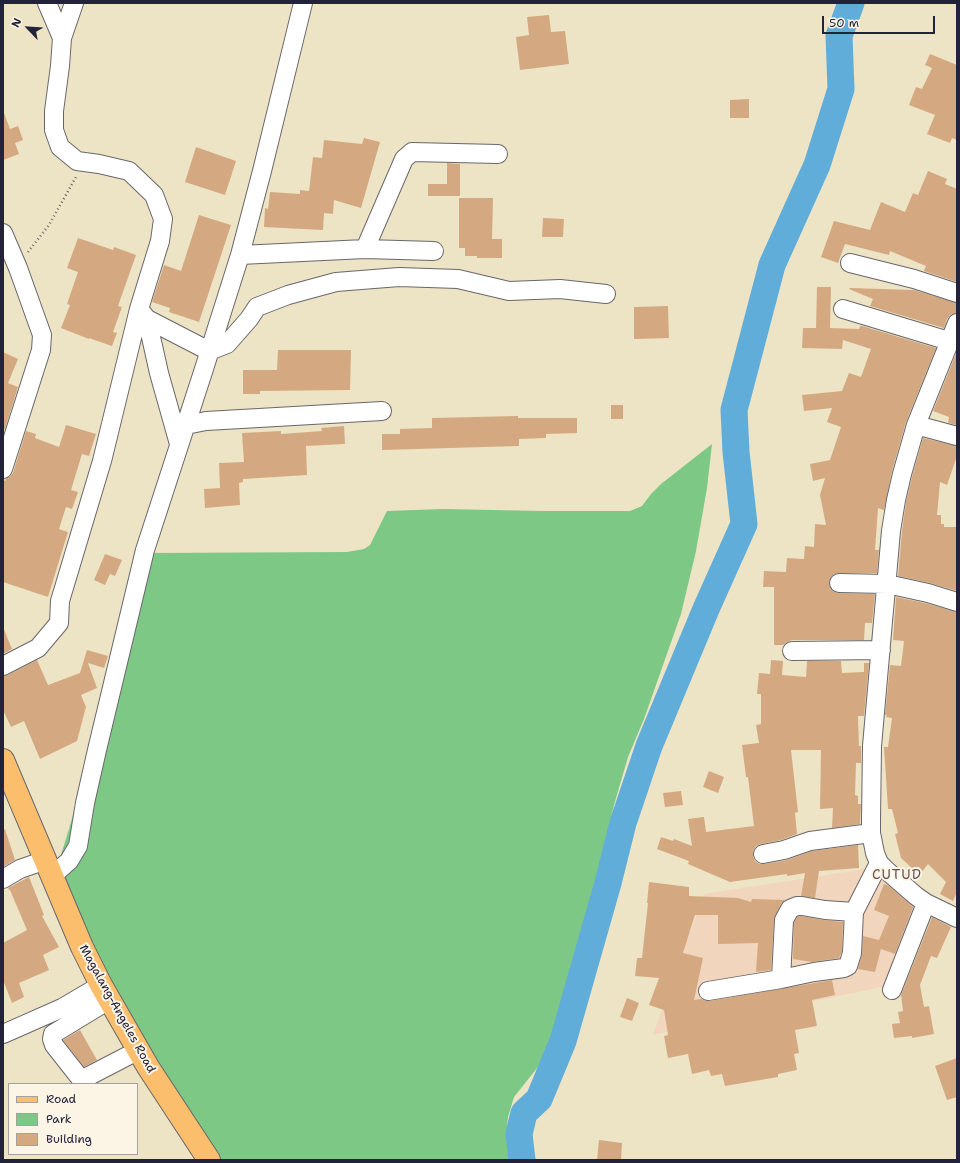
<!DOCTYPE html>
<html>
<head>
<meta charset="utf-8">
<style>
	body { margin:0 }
	#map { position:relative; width:960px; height:1163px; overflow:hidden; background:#ede4c5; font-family:"Shantell Sans",sans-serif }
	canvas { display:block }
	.frame { position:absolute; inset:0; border:4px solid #22223b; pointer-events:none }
	.legend { position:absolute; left:8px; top:1083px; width:130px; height:72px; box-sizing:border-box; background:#fcf5e5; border:1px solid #a5a1a1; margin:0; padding:5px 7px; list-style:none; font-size:12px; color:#22223b }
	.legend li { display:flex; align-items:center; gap:8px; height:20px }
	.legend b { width:20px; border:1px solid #a5a1a1 }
	.north { position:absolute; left:8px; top:8px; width:40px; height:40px; -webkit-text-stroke:3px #fcf5e5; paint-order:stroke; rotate:295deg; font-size:11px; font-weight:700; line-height:16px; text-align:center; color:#22223b }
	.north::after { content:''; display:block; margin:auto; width:14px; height:18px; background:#22223b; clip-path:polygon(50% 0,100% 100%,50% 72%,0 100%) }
	.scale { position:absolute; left:822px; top:16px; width:113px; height:18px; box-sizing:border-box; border:2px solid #22223b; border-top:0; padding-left:5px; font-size:12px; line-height:14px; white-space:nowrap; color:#22223b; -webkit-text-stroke:3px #fcf5e5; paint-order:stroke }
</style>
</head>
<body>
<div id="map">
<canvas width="960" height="1163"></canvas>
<div class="frame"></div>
<ul class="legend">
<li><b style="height:5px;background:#fabe6d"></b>Road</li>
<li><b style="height:11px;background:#7ec886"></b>Park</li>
<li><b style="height:11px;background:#d4a981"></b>Building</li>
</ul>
<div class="north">N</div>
<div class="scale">50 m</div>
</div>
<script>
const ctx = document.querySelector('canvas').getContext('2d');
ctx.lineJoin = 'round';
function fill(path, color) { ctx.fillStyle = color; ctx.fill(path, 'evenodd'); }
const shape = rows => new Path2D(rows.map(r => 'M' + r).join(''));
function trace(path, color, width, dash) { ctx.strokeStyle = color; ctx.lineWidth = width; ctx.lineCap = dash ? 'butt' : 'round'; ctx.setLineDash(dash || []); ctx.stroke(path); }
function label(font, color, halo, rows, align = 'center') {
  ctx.font = font + ' "Shantell Sans",sans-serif'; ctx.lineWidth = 4; ctx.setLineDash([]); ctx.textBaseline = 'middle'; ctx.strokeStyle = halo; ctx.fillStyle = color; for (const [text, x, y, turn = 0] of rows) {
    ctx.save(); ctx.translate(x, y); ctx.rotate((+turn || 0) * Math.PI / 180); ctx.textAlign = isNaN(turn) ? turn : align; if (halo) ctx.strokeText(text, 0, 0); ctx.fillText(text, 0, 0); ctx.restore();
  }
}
fill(shape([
	[872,868,923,906,886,986,653,1035,704,894]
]), '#f1d5bd');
fill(shape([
	[712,444,707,488,696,551,681,614,644,719,628,757,614,805,561,1025,549,1053,514,1097,508,1117,506,1140,513,1160,215,1160,147,1057,55,874,69,829,146,553,347,552,364,549,370,545,387,511,443,509,543,511,630,511,642,506,651,494,661,484]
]), '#7ec886');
trace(shape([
	[522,1160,519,1134,524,1113,539,1099,563,1041,608,883,623,823,649,746,706,609,744,524,736,452,734,410,772,265,817,165,841,89,839,36,851,3]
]), '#61adda', 27);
fill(shape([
	[549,15,551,32,565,31,569,64,520,70,516,37,529,35,527,17],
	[930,54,957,65,957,140,952,138,950,143,927,134,935,115,909,105,916,87,922,89,932,68,925,65],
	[749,99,749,118,730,118,730,100],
	[4,113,10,129,18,126,23,140,15,143,19,154,3,160,3,114],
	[364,138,380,142,361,208,334,200,333,214,324,213,323,230,264,227,265,208,268,209,270,192,300,194,300,190,309,191,313,157,322,158,324,140,362,144],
	[196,147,236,161,225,195,185,182],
	[447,163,460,164,460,196,428,196,428,184,447,184],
	[928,171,947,179,945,184,957,189,957,282,924,271,926,266,890,251,889,255,845,244,838,263,821,257,834,221,870,230,881,202,905,212,913,193,918,195],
	[459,198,493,198,492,239,502,239,502,258,477,258,477,256,465,256,465,248,459,248],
	[199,215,231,225,199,322,169,312,170,308,152,302,164,265,181,271],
	[543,218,564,219,563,237,542,237],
	[78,238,113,250,114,247,136,255,118,306,122,307,113,332,117,333,112,346,89,338,89,339,61,328,70,305,67,304,78,272,67,268],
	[817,287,831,287,830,328,859,329,860,326,862,326,936,348,906,422,892,471,884,510,878,508,875,550,879,550,877,573,839,573,834,574,830,578,829,582,830,588,834,592,838,593,875,594,872,623,865,623,864,640,792,640,787,642,783,645,774,645,774,587,763,587,764,571,786,572,787,558,804,559,805,546,814,547,815,524,826,525,820,495,825,478,813,481,810,464,830,460,841,427,827,422,832,408,804,411,802,395,842,391,849,373,861,377,871,349,843,340,842,349,802,348,803,328,816,328],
	[850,288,914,290,957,303,957,313,950,315,947,319,944,328,870,306,873,299,849,289],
	[668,306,669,338,634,339,634,307],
	[278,350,351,350,350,390,260,391,260,394,243,394,243,370,277,370],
	[957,351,957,425,948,423,949,417,933,411],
	[3,352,18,359,8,383,18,387,5,429,3,429],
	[611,405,623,405,623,419,611,419],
	[518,416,518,418,577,418,577,433,546,434,546,438,519,439,519,446,382,450,382,434,400,434,400,429,432,428,432,418],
	[66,425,96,434,89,456,82,454,71,490,78,492,72,509,66,507,59,529,68,532,48,597,3,582,3,480,5,481,6,479,10,476,13,473,26,431,36,434,35,438,59,447],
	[344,426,345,444,306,446,307,475,243,479,243,482,239,483,240,505,205,508,204,489,220,488,219,463,244,462,242,433,281,431,281,434,322,431,321,428],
	[923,438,957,446,957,456,947,485,940,482,937,515,941,515,941,524,944,524,944,527,957,527,957,591,930,583,898,576,902,531,906,502,912,477],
	[105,554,122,560,115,576,110,574,105,585,94,580],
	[896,597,925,603,957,612,957,894,956,894,953,901,940,894,946,882,928,864,921,873,915,869,914,870,901,858,895,834,898,833,892,809,888,809,884,747,888,747,892,718,886,717,887,715,885,715,890,665,901,666,904,641,893,640],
	[3,627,12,649,3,654],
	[87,650,108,656,104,668,88,663,97,688,81,695,86,707,77,741,40,759,24,721,11,727,3,710,3,676,8,675,37,660,48,685,80,673],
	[771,660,783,661,782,675,806,677,807,661,841,661,842,673,864,672,864,663,869,663,864,716,858,716,859,746,861,746,861,763,856,763,855,795,858,796,858,804,861,804,860,824,832,828,833,808,820,809,821,750,791,750,798,812,795,813,797,834,781,840,761,844,756,846,753,851,753,856,755,861,759,864,765,864,787,860,812,851,858,845,859,868,819,871,815,898,801,896,805,873,787,876,787,874,730,882,688,864,689,861,657,849,661,837,673,841,674,839,692,846,688,819,704,817,706,832,754,826,748,777,746,777,742,745,759,743,756,725,761,724,761,694,757,694,759,673,770,674],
	[709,771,724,777,718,793,703,787],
	[681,791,683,805,665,807,663,793],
	[5,829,15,860,3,867,3,830],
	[29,877,44,915,42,916,59,947,43,955,49,970,19,983,24,997,12,1003,3,980,3,943,27,930,10,890,9,890,8,888],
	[649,882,689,887,689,896,738,898,751,902,752,899,785,900,781,904,774,919,771,970,756,972,758,943,718,944,718,915,695,915,683,953,703,958,694,1000,701,999,705,1001,710,1001,832,980,835,995,812,1000,817,1026,795,1030,799,1053,794,1054,797,1070,778,1074,778,1077,725,1086,722,1074,711,1076,709,1070,692,1074,688,1054,668,1058,664,1036,668,1035,664,1010,649,1005,659,978,635,976,637,958,642,958,648,903,647,903],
	[884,884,889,886,913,907,895,954,881,949,875,972,858,969,862,954,863,936,879,940,889,916,874,910],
	[801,916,823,920,843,922,842,951,839,958,812,962,793,959,794,923,797,917],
	[932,917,951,927,937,958,931,956,920,985,924,1007,929,1006,934,1034,912,1038,912,1036,894,1038,892,1024,900,1023,898,1012,903,1011,901,995],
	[627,998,639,1003,632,1021,620,1017],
	[80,1030,97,1060,84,1067,63,1040],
	[957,1058,957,1097,947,1100,935,1066],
	[599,1140,622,1143,621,1160,597,1160]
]), '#d4a981');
const minor = shape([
	[47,3,62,38],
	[3,233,18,268,42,335,41,350,3,469],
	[365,249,404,159,412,152,498,154],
	[240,255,365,249,434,251],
	[850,263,914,279,957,293],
	[139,309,147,319,209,351,227,344,249,319,257,307,288,295,336,282,399,277,458,279,509,291,560,289,606,294],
	[843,309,949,341],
	[147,319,159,373,179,444],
	[957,323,916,425,902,474,896,500,891,531,872,746,871,819,871,833,875,853,879,863,886,870,916,896,926,903,957,918],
	[186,425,206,421,382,411],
	[916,425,957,436],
	[839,583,887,584,928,593,957,602],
	[792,651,881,650],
	[3,666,38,648,59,623,60,601,102,461,139,309,160,241,163,219,154,195,129,171,99,164,77,161,60,147,54,130,54,111,60,66,62,38,74,3],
	[763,854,784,850,810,841,871,833],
	[52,876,69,861,78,846,85,803,97,750,145,550,203,372,240,255,262,171,303,3],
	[3,879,20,869,46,860],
	[781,979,784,920,790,909,797,906,802,906,825,910,854,912],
	[892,990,926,903],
	[708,991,781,979,814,972,844,968,848,966,852,953,854,912,879,863],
	[109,1000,53,1034,52,1039,54,1045,80,1078,85,1078,139,1050],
	[3,1034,62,1008,101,985]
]);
const major = shape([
	[3,760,82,947,101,985,148,1067,209,1160]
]);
trace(minor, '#69666b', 20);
trace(major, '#69666b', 24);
trace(shape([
	[28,252,49,225,76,177]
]), '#69666b', 2.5, [1, 3]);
trace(minor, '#fff', 18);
trace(major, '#fabe6d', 22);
label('12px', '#22223b', '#fcf5e5', [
	["Magalang-Angeles Road",117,1009,61]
]);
ctx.letterSpacing = '1px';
label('14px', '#605154', '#fcf5e5', [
	["CUTUD",897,875]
]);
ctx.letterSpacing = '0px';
</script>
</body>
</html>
